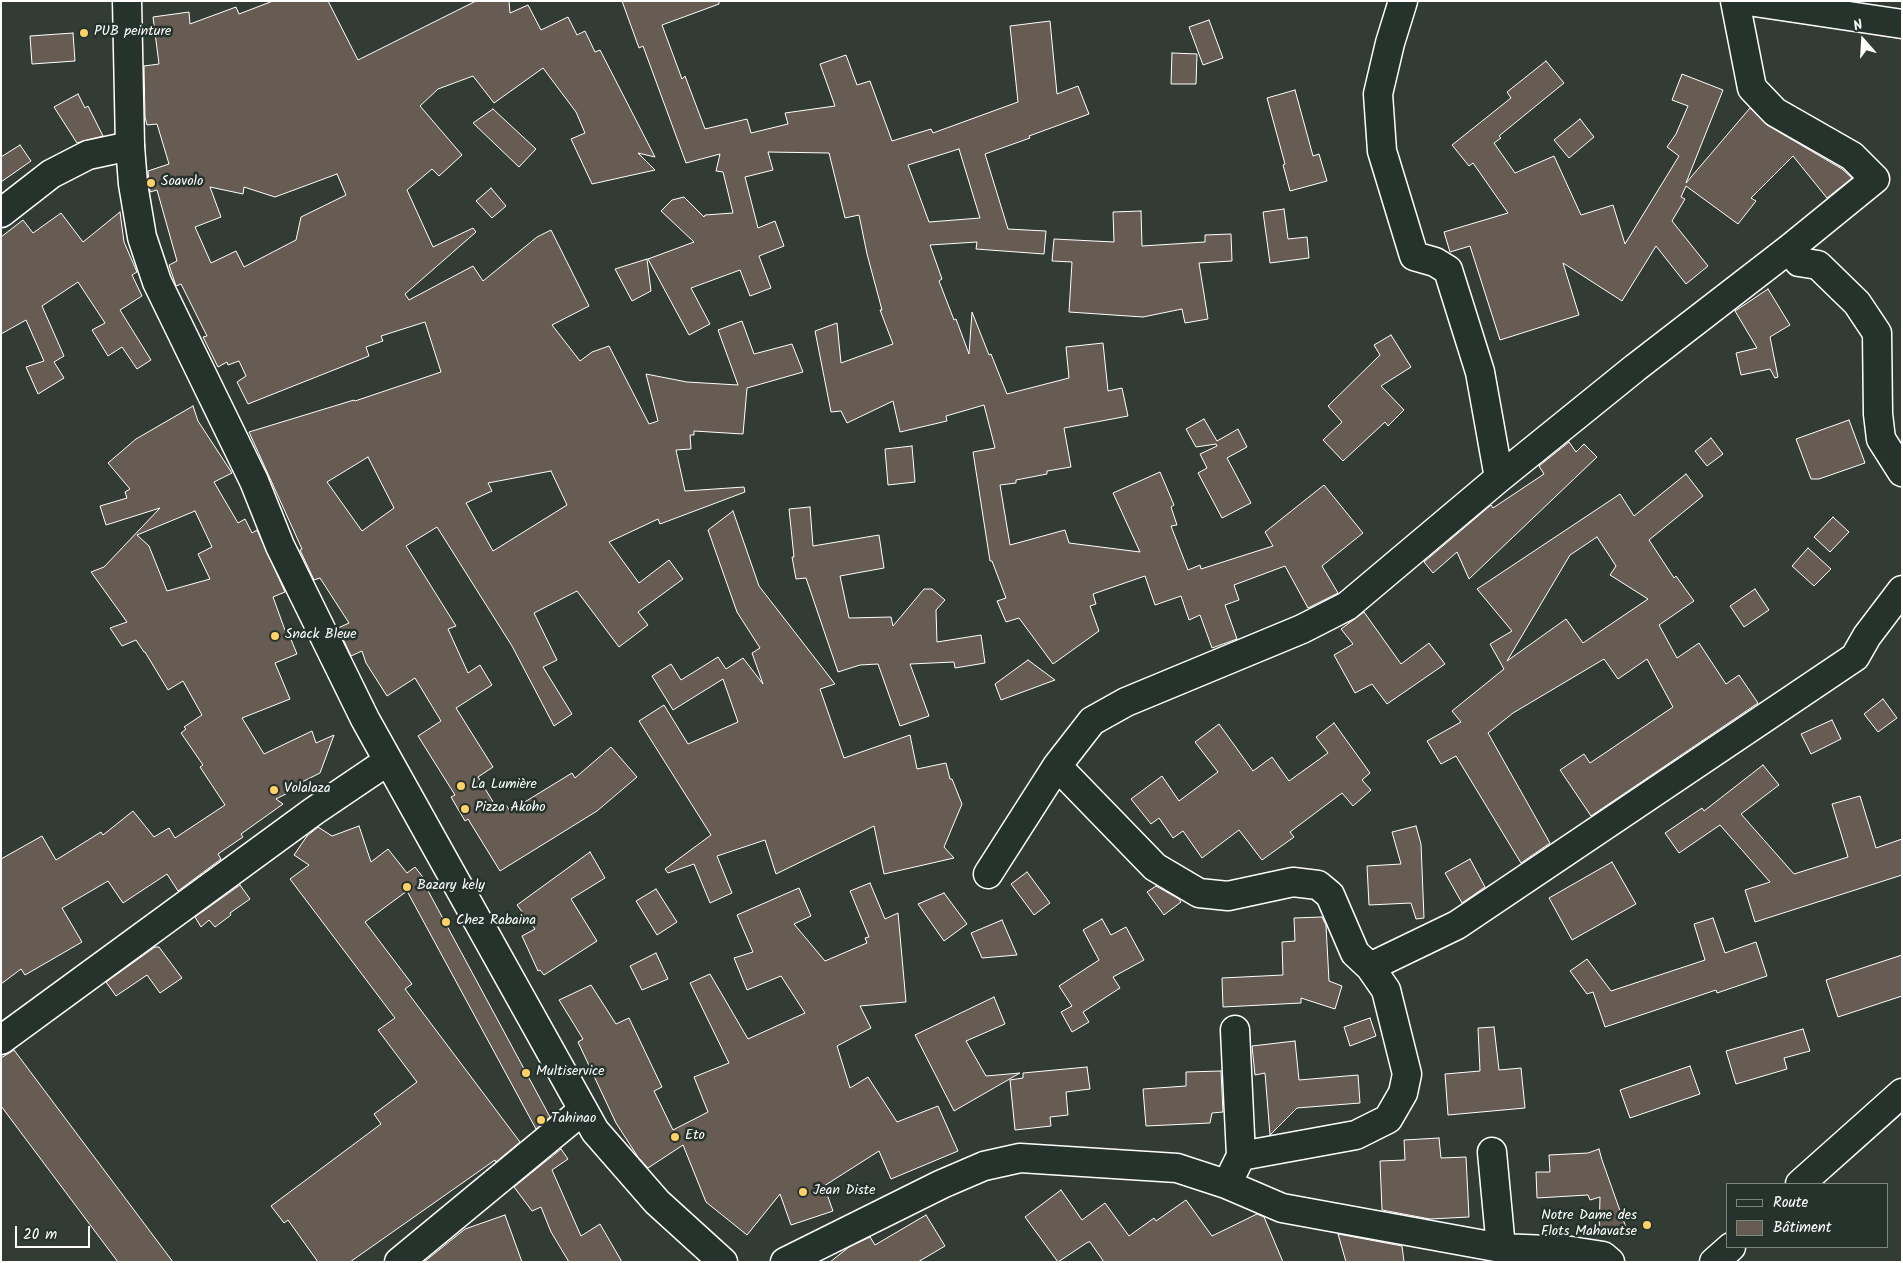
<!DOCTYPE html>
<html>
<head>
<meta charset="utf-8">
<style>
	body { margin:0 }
	#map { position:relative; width:1903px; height:1263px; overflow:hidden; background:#333b35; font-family:Kalam,sans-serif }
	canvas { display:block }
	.frame { position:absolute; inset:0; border:2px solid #fff; pointer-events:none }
	.legend { position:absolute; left:1726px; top:1183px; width:162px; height:65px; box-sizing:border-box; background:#26332d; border:1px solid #7d8581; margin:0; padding:6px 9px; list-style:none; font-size:15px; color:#fff }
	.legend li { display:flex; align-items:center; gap:10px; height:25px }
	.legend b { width:25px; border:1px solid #7d8581 }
	.north { position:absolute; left:1838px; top:15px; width:50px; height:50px; -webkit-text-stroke:4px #26332d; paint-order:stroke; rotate:341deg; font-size:14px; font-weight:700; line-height:20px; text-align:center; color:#fff }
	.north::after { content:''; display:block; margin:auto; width:18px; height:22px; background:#fff; clip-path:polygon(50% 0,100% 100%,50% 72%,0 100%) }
	.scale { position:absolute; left:15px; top:1226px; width:75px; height:22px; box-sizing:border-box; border:2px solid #fff; border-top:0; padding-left:6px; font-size:15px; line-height:18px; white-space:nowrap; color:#fff; -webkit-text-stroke:4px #26332d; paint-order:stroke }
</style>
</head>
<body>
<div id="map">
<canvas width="1903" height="1263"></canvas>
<div class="frame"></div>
<ul class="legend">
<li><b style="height:6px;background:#26332d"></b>Route</li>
<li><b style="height:14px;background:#675c54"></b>Bâtiment</li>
</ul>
<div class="north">N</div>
<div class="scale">20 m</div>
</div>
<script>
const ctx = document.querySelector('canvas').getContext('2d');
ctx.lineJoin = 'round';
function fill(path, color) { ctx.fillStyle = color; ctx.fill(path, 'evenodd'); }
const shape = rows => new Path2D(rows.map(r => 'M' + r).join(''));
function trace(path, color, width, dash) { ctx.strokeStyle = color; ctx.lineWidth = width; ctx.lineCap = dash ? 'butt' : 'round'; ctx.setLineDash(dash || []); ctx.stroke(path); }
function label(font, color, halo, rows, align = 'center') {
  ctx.font = font + ' Kalam,sans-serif'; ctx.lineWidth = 5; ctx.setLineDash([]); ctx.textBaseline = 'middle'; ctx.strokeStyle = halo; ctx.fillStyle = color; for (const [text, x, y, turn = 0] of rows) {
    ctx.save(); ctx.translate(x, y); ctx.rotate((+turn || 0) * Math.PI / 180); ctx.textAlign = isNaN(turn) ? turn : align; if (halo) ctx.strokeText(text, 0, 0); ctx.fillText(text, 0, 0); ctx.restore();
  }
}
const building = shape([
	[273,1,328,1,358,60,476,1,509,1,510,13,528,5,541,30,568,17,577,35,585,31,595,52,600,50,655,157,638,153,655,170,592,184,571,139,585,133,576,112,543,68,494,103,473,76,438,89,420,106,462,155,439,176,432,169,407,190,433,247,473,228,476,232,405,294,409,300,473,266,483,281,537,237,551,230,589,306,552,325,580,361,592,352,609,346,649,424,658,421,646,374,687,382,738,385,718,330,742,321,754,354,792,344,803,372,747,388,743,434,694,431,694,435,690,435,691,449,676,450,685,491,744,487,745,492,660,524,658,519,609,542,639,583,669,560,683,579,638,612,648,625,619,647,577,591,534,613,557,660,543,667,572,714,554,726,512,646,437,527,406,546,456,626,448,629,468,673,480,665,492,685,456,708,493,767,478,777,498,810,506,805,510,811,572,773,575,778,611,747,637,777,597,811,500,871,468,819,465,821,451,797,455,795,418,736,441,721,415,678,387,696,366,663,362,651,351,656,338,628,349,623,320,578,314,580,300,550,302,549,249,432,354,400,355,401,441,372,425,322,381,336,383,341,366,347,369,356,248,404,237,382,246,376,239,361,228,365,227,362,218,367,203,337,207,336,181,284,176,286,169,265,177,261,157,190,150,192,148,171,169,164,157,124,147,125,145,117,144,66,159,64,153,17,189,12,190,24,236,7,239,14,273,1],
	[337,174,346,195,301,217,296,240,244,267,236,251,211,263,195,227,221,217,210,187,243,194,244,187,275,197,337,174],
	[368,457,394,508,362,531,327,482,368,457],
	[551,471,567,505,493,551,466,503,492,491,488,483,551,471],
	[622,1,719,1,719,4,662,25,682,79,685,76,705,129,747,119,751,133,788,124,785,113,835,106,820,64,846,55,857,85,870,81,892,141,931,129,933,133,1018,102,1010,26,1050,21,1057,94,1078,86,1089,114,1029,136,1030,138,985,154,1008,229,1046,231,1044,254,976,249,977,242,930,245,942,279,939,281,954,320,956,319,969,354,972,312,989,355,991,354,1007,394,1069,378,1066,347,1103,343,1108,391,1122,388,1128,416,1064,428,1071,467,1047,471,1047,474,1016,480,1016,483,1000,485,1010,545,1065,530,1069,543,1140,552,1113,493,1160,472,1174,505,1171,507,1177,525,1171,526,1188,570,1200,565,1201,569,1273,546,1265,532,1324,485,1363,533,1322,566,1338,593,1308,608,1285,566,1234,585,1239,600,1225,605,1237,639,1212,648,1200,615,1189,620,1181,596,1155,605,1145,576,1093,594,1096,604,1090,606,1099,631,1053,664,1019,618,1006,622,997,601,1006,598,992,561,990,561,973,452,995,448,984,405,946,416,947,421,900,432,893,401,847,423,841,411,831,412,815,331,837,323,841,363,893,344,880,310,882,310,867,254,859,215,845,218,829,153,768,152,773,170,745,177,758,228,775,221,784,246,759,256,771,288,750,296,740,270,691,288,710,324,689,335,648,259,694,242,661,211,672,200,684,197,704,217,705,215,733,213,723,172,716,171,720,154,686,163,643,46,639,48,622,1],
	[959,149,980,218,929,222,908,165,959,149],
	[1209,20,1223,58,1203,65,1189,27,1209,20],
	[73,33,75,61,32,64,30,36,73,33],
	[1172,53,1197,54,1196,84,1171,84,1172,53],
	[1546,61,1564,83,1499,136,1501,138,1494,143,1515,173,1554,156,1581,215,1613,205,1625,244,1679,156,1667,147,1676,134,1688,106,1672,100,1682,74,1723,90,1686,183,1750,108,1767,125,1842,169,1852,178,1827,198,1793,156,1751,198,1756,201,1738,224,1686,186,1681,197,1685,199,1672,221,1708,266,1686,284,1656,246,1622,301,1563,263,1579,315,1500,340,1470,246,1450,252,1444,232,1508,213,1473,163,1469,166,1452,145,1511,98,1507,92,1546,61],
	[1295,90,1313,156,1319,154,1327,181,1290,191,1283,165,1285,164,1267,98,1295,90],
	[78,94,85,108,88,106,103,136,77,143,54,107,78,94],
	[493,109,536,149,519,167,473,123,493,109],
	[1580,119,1594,137,1569,158,1554,140,1580,119],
	[20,145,31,161,1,182,1,157,20,145],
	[491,188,506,206,492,218,476,201,491,188],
	[1284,209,1288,239,1307,237,1309,258,1270,263,1263,212,1284,209],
	[1141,211,1142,246,1205,242,1205,235,1231,234,1232,261,1199,263,1208,319,1185,323,1182,309,1143,317,1069,312,1072,262,1052,261,1054,239,1114,242,1113,212,1141,211],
	[120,212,124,242,137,272,132,275,142,296,120,310,151,360,137,369,122,347,108,356,92,330,105,323,78,282,42,306,64,356,54,362,64,378,38,394,26,367,44,361,26,320,1,334,1,237,23,220,33,233,61,213,83,242,120,212],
	[647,259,651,291,632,301,615,269,647,259],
	[1768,289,1790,325,1770,337,1778,377,1775,378,1770,369,1741,375,1736,353,1757,348,1735,311,1768,289],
	[1391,335,1411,367,1381,386,1404,410,1388,426,1385,422,1343,461,1323,440,1342,422,1328,406,1380,355,1374,345,1391,335],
	[193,406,198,421,232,473,214,482,238,523,245,519,252,533,257,530,285,592,273,597,286,633,288,632,297,654,275,663,290,699,242,718,264,754,312,731,316,743,334,735,320,773,302,782,303,785,276,799,283,804,241,834,243,837,218,854,221,859,178,891,167,874,123,903,108,881,62,908,82,942,25,975,21,969,1,984,1,859,42,836,56,860,101,832,103,835,133,811,154,837,169,828,175,838,225,805,200,767,203,765,181,733,186,729,184,727,202,715,183,681,168,690,145,652,144,652,136,640,122,646,110,628,127,622,91,572,104,567,160,508,106,525,100,506,127,498,125,492,130,489,108,463,136,439,193,406],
	[195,511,212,547,198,554,210,579,167,591,149,546,137,535,195,511],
	[1204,419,1217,441,1238,429,1247,447,1227,458,1251,503,1222,518,1198,473,1207,468,1200,454,1217,446,1216,444,1196,447,1186,429,1204,419],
	[1849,420,1865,463,1819,479,1811,479,1796,439,1849,420],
	[1711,438,1723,454,1707,466,1695,451,1711,438],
	[1569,442,1576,452,1584,444,1597,457,1469,579,1457,552,1433,573,1424,562,1491,505,1493,508,1544,474,1539,466,1569,442],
	[912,446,915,482,888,485,885,449,912,446],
	[1686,474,1703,496,1649,540,1674,578,1676,576,1694,601,1659,625,1677,658,1699,643,1726,684,1739,675,1758,703,1591,816,1560,770,1584,754,1590,763,1673,707,1647,659,1618,679,1604,659,1513,713,1488,733,1550,843,1521,863,1456,756,1441,764,1427,741,1461,722,1452,711,1504,669,1490,644,1512,631,1477,589,1620,494,1634,516,1686,474],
	[1597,537,1616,566,1610,575,1648,599,1583,643,1566,619,1507,661,1570,555,1597,537],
	[810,507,813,546,879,535,884,568,840,576,849,618,891,617,893,626,924,589,932,589,945,600,936,610,937,642,981,635,985,663,955,668,954,662,910,664,929,716,900,726,878,664,860,665,838,672,806,578,796,579,792,557,794,557,789,509,810,507],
	[733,511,759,586,835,684,820,689,844,758,910,735,917,769,946,763,950,779,952,779,962,804,944,847,954,858,884,874,874,826,776,874,765,840,717,856,732,893,710,903,694,864,668,873,665,869,711,835,639,721,664,705,688,744,738,722,723,679,673,710,652,676,671,664,681,680,718,657,726,669,743,658,763,684,752,653,760,648,737,612,708,530,733,511],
	[1833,517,1849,532,1830,552,1814,537,1833,517],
	[1808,548,1831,569,1814,586,1792,566,1808,548],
	[1755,589,1769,610,1744,627,1730,606,1755,589],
	[1364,612,1401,664,1429,643,1445,664,1387,704,1372,684,1355,693,1334,655,1353,644,1341,629,1364,612],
	[1028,660,1055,680,1001,700,995,684,1028,660],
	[1883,699,1897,718,1878,732,1864,714,1883,699],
	[1832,720,1841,739,1811,754,1801,734,1832,720],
	[1334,723,1370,773,1362,780,1371,790,1353,806,1342,793,1290,832,1294,837,1262,860,1239,830,1202,858,1183,831,1173,838,1159,818,1151,824,1131,799,1162,776,1179,801,1218,772,1195,742,1219,724,1253,771,1272,757,1289,781,1328,753,1316,737,1334,723],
	[1763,765,1779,785,1741,814,1794,874,1848,857,1832,804,1860,796,1876,848,1902,839,1902,875,1755,922,1745,890,1770,882,1720,825,1679,853,1665,833,1702,808,1704,811,1763,765],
	[359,826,371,862,388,849,407,873,415,867,429,885,426,887,550,1117,536,1129,407,891,365,922,412,984,405,989,520,1142,496,1162,495,1160,350,1262,318,1262,288,1220,284,1223,271,1206,381,1124,374,1114,417,1082,378,1030,395,1018,290,879,309,865,294,855,307,836,318,827,332,836,359,826],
	[1416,826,1421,844,1424,918,1416,919,1411,903,1369,905,1367,866,1401,864,1392,832,1416,826],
	[590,852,605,878,571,899,597,941,544,975,540,970,538,971,522,936,535,929,517,905,590,852],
	[1470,859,1485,887,1462,903,1445,873,1470,859],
	[1612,862,1636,904,1572,940,1549,898,1612,862],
	[1027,872,1050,903,1034,915,1011,884,1027,872],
	[870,883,885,919,898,913,906,1002,860,1006,871,1028,837,1046,850,1088,868,1077,897,1122,938,1106,958,1151,891,1179,879,1151,824,1186,833,1211,791,1225,780,1194,747,1235,706,1202,683,1145,648,1168,638,1157,616,1123,578,1042,583,1039,559,1000,591,985,616,1024,629,1018,662,1087,654,1091,673,1130,708,1112,694,1077,729,1063,690,983,710,974,748,1039,805,1013,781,976,747,990,734,958,753,952,737,915,799,888,811,916,794,924,825,961,867,943,865,938,869,937,850,891,870,883],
	[240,885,250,899,230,913,231,915,215,927,209,920,201,927,195,917,240,885],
	[1156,886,1179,899,1181,902,1164,915,1147,892,1156,886],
	[656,889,677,922,657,935,636,901,656,889],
	[944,893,967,924,944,941,918,904,944,893],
	[1322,917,1326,925,1329,981,1342,986,1335,1009,1301,998,1301,1003,1223,1007,1222,978,1283,975,1282,942,1295,941,1294,918,1322,917],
	[1713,918,1725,953,1756,942,1767,976,1717,993,1716,990,1605,1027,1593,992,1587,994,1570,971,1587,959,1611,991,1705,960,1694,924,1713,918],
	[1102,919,1111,935,1126,927,1144,960,1113,977,1120,988,1083,1012,1089,1022,1072,1032,1061,1012,1072,1006,1059,986,1099,960,1083,930,1102,919],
	[1002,920,1017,955,982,958,971,933,1002,920],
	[155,947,159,947,182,978,160,993,147,975,116,996,106,982,155,947],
	[656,953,668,979,642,990,630,966,656,953],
	[1902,955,1902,996,1838,1017,1826,980,1902,955],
	[994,997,1005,1024,966,1041,986,1076,1020,1073,954,1111,915,1035,994,997],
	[1370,1018,1376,1036,1350,1046,1344,1027,1370,1018],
	[1494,1027,1499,1070,1521,1068,1525,1108,1448,1115,1445,1074,1480,1071,1478,1028,1494,1027],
	[1803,1029,1810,1051,1784,1058,1787,1069,1736,1084,1726,1051,1803,1029],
	[1295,1041,1299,1080,1358,1075,1360,1103,1297,1108,1270,1135,1265,1073,1255,1075,1252,1046,1295,1041],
	[14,1050,173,1262,118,1262,1,1106,1,1058,14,1050],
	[1690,1066,1700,1094,1630,1118,1620,1090,1690,1066],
	[1087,1067,1090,1089,1066,1092,1068,1115,1050,1117,1051,1126,1015,1130,1010,1080,1023,1078,1023,1073,1087,1067],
	[1221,1071,1223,1112,1212,1113,1210,1123,1146,1126,1143,1089,1186,1086,1186,1072,1221,1071],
	[1439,1138,1441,1158,1466,1157,1469,1217,1430,1219,1382,1210,1380,1161,1405,1160,1404,1140,1439,1138],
	[561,1149,568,1159,552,1170,581,1236,600,1224,622,1262,569,1262,551,1232,541,1207,532,1211,514,1187,561,1149],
	[1599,1149,1602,1160,1629,1236,1599,1235,1600,1197,1590,1200,1588,1195,1537,1198,1536,1172,1550,1172,1549,1155,1588,1153,1599,1149],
	[1061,1190,1082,1220,1105,1203,1129,1236,1154,1218,1156,1221,1186,1200,1212,1236,1257,1214,1264,1217,1283,1262,1104,1262,1090,1242,1088,1242,1058,1262,1025,1217,1061,1190],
	[505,1215,522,1262,424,1262,465,1229,505,1215],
	[926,1215,945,1246,918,1262,830,1262,849,1247,870,1237,875,1245,926,1215],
	[1338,1234,1402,1246,1404,1262,1346,1262,1338,1234]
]);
fill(building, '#675c54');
trace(building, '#fff', 1);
const minor = shape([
	[1403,1,1390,43,1378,94,1382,151,1414,256,1435,262,1448,270,1480,372,1499,478],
	[1748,1,1902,24],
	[1,213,51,174,88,155,130,146],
	[1789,249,1799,262,1818,265,1857,303,1877,333,1878,414,1881,439,1902,472],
	[1057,766,1155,867,1199,893,1228,896,1293,882,1318,885,1330,895,1355,953,1370,967,1386,990,1407,1074,1403,1093,1388,1119,1356,1135,1241,1156],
	[988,874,1057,766,1092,721,1126,702,1302,629,1347,606,1499,478,1635,368,1789,249,1875,179,1852,156,1775,112,1752,88,1735,1],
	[1370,967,1457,925,1855,657,1867,636,1902,590],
	[1492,1152,1501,1248],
	[1233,1172,1241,1156,1235,1030],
	[1800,1184,1902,1093],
	[399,1262,583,1110],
	[785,1262,942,1184,984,1166,1020,1158,1177,1168,1226,1184,1282,1208,1501,1248,1571,1251,1603,1256,1610,1262],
	[1714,1262,1731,1247]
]);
const tertiary = shape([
	[127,1,130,146,133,184,142,237,157,282,254,481,280,546,365,719,595,1131,657,1202,723,1262],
	[1,1040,314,811,388,761]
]);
trace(minor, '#fff', 31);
trace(tertiary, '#fff', 31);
trace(minor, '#26332d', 28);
trace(tertiary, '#26332d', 28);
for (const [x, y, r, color] of [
	[84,33,5,"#ffd166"],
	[151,183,5,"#ffd166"],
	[275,636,5,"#ffd166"],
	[461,786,5,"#ffd166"],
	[274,790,5,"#ffd166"],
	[465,809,5,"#ffd166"],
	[407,887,5,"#ffd166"],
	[446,922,5,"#ffd166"],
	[526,1073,5,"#ffd166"],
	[541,1120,5,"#ffd166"],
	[675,1137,5,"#ffd166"],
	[803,1192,5,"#ffd166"],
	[1647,1225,5,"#ffd166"]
]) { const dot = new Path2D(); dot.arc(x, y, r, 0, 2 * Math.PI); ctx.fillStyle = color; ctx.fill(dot); trace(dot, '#26332d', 2); }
label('14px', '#fff', '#26332d', [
	["PUB peinture",94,33],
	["Soavolo",161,183],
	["Snack Bleue",285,636],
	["La Lumière",471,786],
	["Volalaza",284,790],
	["Pizza Akoho",475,809],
	["Bazary kely",417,887],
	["Chez Rabaina",456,922],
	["Multiservice",536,1073],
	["Tahinao",551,1120],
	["Eto",685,1137],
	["Jean Diste",813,1192],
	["Notre Dame des",1637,1217,"right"],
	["Flots Mahavatse",1637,1233,"right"]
], 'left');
</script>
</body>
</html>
